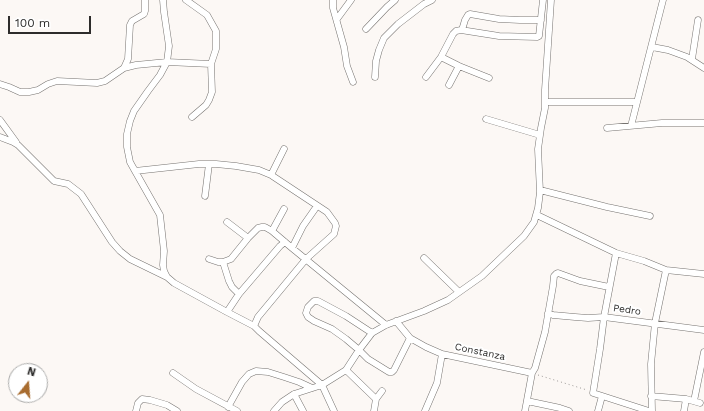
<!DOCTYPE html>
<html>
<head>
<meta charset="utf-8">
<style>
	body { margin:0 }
	#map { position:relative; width:704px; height:411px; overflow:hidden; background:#fcf8f5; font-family:"Work Sans",sans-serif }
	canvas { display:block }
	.north { position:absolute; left:8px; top:363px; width:40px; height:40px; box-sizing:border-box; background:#fff; border:1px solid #ababaa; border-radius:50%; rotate:17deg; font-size:11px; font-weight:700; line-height:16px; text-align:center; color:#2d2c2b }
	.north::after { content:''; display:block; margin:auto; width:14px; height:18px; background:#a86c2f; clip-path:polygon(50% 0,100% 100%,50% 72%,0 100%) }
	.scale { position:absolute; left:8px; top:16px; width:83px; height:18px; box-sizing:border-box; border:2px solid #2d2c2b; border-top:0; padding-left:5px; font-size:12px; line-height:14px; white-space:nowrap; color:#2d2c2b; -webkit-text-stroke:3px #fff; paint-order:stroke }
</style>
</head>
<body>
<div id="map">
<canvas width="704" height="411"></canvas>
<div class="north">N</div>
<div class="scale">100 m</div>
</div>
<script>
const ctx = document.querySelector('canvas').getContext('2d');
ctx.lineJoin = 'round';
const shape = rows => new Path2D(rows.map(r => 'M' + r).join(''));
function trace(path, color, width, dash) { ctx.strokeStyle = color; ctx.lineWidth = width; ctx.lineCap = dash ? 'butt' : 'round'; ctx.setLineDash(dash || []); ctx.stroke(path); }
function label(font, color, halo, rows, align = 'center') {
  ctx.font = font + ' "Work Sans",sans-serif'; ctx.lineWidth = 4; ctx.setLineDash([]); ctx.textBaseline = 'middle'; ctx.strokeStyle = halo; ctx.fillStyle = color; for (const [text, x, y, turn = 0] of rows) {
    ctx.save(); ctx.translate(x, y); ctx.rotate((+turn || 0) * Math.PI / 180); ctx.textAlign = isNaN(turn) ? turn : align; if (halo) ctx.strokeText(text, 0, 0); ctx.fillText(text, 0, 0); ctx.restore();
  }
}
const minor = shape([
	[163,0,164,12,169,46,167,62,160,75,148,91,134,111,130,121,127,134,127,147,130,162,135,171,199,164,216,164,236,166,259,170,271,175,327,212,335,223,336,226,334,234,306,259,258,317,254,326],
	[186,0,207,15,216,31,216,49,211,64,212,92,209,100,206,105,192,117],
	[333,0,333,8,344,47,347,66,353,82],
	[337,19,351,0],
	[366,29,387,7,395,0],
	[462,30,465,20,468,15,470,14,499,19,520,20,541,20],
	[652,47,668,50,687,57,704,68],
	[441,57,459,66,489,78],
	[692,59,698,20],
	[124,68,128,59,130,25,132,21,144,14,145,11,145,0],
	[375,77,376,61,379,50,384,38,398,24,424,4,432,0],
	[426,77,441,57,453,34,456,31,461,30,499,36,537,37,539,36,543,0],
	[0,84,9,87,20,92,29,92,38,90,48,84,57,81,97,83,105,81,124,68,136,65,167,62,211,64],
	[449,85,459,66],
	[545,102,636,102],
	[486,119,540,135],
	[0,120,16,142],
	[631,126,663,0],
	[607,128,662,123,704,123],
	[0,137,13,142,18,145,54,181,68,184,81,194,112,242,120,251,130,259,167,277],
	[135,171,160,215,164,251,163,265,164,271,167,277,174,283,227,312],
	[271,175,284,149],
	[540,190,607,207,650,216],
	[205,196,209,164],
	[537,215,616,253,644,261,666,270,704,274],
	[227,222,248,238],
	[272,231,284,209],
	[285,242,280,246,239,294,227,312,254,326,259,331,322,385,334,411],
	[292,248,386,325],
	[616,253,604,317,600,349,593,393,649,411],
	[424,258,459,292],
	[209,259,218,262,223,262,231,259,248,238,258,228,262,227,265,227,272,231,292,248,303,226,317,206],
	[223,262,229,281,232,287,239,294],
	[548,313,553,315,575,317,588,318,604,317,704,330],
	[396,321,410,338,426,347,442,354,532,373,525,411],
	[372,333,346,316,318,301,314,301,308,307,306,313,308,317,314,321,332,329,346,339,359,350,368,359,389,372,392,372,394,370,410,338],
	[346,370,376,399],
	[173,373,196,389,237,411],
	[532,373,535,368,545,332,553,286,554,276,556,274,558,273,580,281,609,287],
	[294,394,303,411],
	[651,396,686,399,700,403],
	[527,401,560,408,569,411],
	[694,401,704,352],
	[228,407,242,382,249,374,256,371,268,372,284,377,299,382,312,388],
	[136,411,138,403,142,399,150,400,167,405,177,411],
	[274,411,282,402,294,394,322,385,346,370,359,350,372,333,386,325,424,311,448,300,482,276,524,236,534,222,538,208,540,192,538,149,541,128,545,108,545,90,551,0],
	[374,411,376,399,382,391],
	[425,411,437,383,442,354],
	[598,411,602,396],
	[652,411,651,364,655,323,666,270],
	[684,411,686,399]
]);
trace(minor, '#767370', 7);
trace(shape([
	[538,375,587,390]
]), '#9a9795', 1, [1, 3]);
trace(minor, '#fff', 6);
label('10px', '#2d2c2b', '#fff', [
	["Pedro",627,310,8],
	["Constanza",480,352,12]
]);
</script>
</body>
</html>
